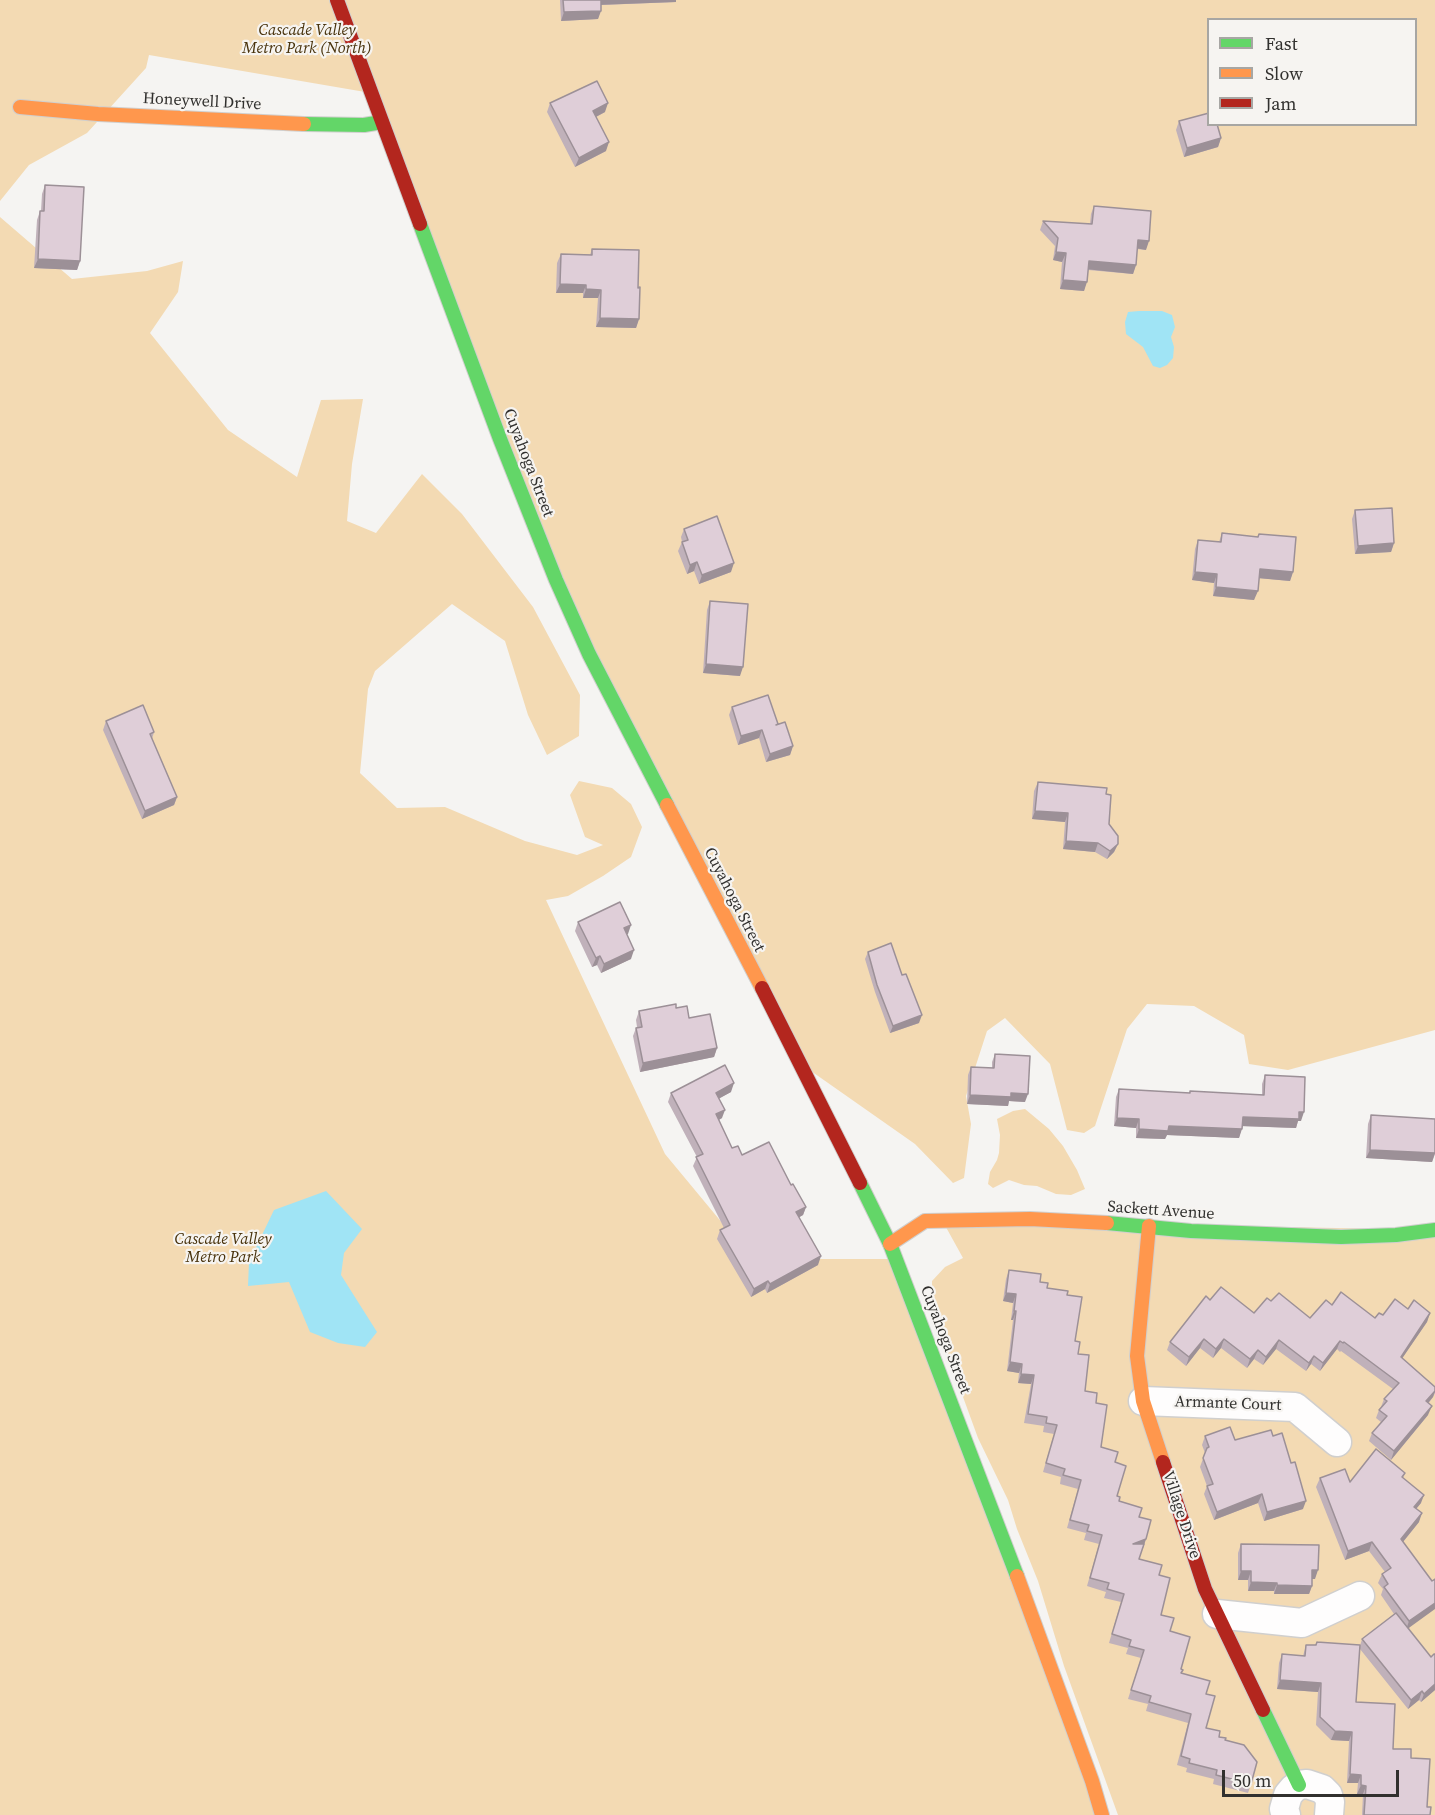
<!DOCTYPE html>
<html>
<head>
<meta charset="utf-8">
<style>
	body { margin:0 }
	#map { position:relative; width:1435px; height:1815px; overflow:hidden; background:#f5f4f2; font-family:"Source Serif 4",serif }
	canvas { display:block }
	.legend { position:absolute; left:1207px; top:18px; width:210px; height:108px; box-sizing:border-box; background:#f6f4f1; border:2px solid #a7a6a3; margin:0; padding:8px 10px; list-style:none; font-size:18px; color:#31302e }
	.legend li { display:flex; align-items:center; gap:12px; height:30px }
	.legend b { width:30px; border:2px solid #a7a6a3 }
	.scale { position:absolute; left:1222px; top:1770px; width:177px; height:27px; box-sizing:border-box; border:3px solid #31302e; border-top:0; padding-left:8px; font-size:18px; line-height:21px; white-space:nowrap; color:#31302e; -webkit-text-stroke:4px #f6f4f1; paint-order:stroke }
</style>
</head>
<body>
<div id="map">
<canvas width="1435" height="1815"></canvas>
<ul class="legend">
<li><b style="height:8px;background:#63d668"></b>Fast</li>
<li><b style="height:8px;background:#ff974d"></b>Slow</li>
<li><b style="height:8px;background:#b3261e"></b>Jam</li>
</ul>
<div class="scale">50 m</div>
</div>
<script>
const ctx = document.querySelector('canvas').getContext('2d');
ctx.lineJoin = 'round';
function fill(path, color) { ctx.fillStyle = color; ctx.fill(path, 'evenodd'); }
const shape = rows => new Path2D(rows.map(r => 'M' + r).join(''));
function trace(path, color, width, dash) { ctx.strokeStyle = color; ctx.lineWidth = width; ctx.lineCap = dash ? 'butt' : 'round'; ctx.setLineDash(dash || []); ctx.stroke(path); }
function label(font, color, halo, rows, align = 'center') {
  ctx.font = font + ' "Source Serif 4",serif'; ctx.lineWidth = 4.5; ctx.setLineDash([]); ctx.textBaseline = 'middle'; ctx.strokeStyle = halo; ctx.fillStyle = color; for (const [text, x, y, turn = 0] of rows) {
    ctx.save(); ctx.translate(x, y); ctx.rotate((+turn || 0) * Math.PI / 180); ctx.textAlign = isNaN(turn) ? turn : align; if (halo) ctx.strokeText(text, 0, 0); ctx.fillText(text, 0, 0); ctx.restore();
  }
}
fill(shape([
	[0,0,1435,0,1435,1030,1288,1070,1249,1064,1244,1035,1194,1006,1147,1004,1127,1029,1095,1126,1084,1133,1067,1130,1050,1064,1005,1018,987,1031,966,1096,971,1124,964,1178,953,1183,915,1144,801,1064,589,654,371,93,149,55,146,68,87,133,29,165,0,201],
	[1208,20,1416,20,1416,124,1208,124],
	[0,217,72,279,147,271,183,261,178,292,150,333,228,430,297,477,321,400,363,399,352,464,347,521,376,533,422,474,462,514,533,607,580,695,579,736,547,755,528,715,505,641,452,604,375,671,368,689,360,773,397,808,445,807,525,841,577,855,603,845,585,837,570,795,579,781,612,788,631,804,642,827,631,857,603,876,568,896,546,900,665,1154,733,1236,813,1259,896,1259,1098,1815,0,1815],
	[1025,1109,1049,1129,1063,1146,1077,1170,1085,1189,1071,1195,1056,1194,1037,1186,1024,1185,1009,1180,993,1188,988,1184,990,1172,997,1160,999,1153,1000,1135,997,1119,1013,1111],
	[942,1220,1435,1230,1435,1815,1118,1815,1064,1666,1038,1581,1017,1529,1008,1500,978,1438,932,1312,932,1281,945,1267,963,1258]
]), '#f3dab3');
fill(shape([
	[1139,311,1162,311,1172,315,1175,327,1171,337,1174,347,1173,358,1167,365,1160,368,1153,366,1143,347,1126,334,1125,322,1128,312],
	[326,1191,362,1229,344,1253,341,1275,377,1332,365,1347,338,1343,310,1332,289,1282,248,1286,249,1262,274,1210]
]), '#a0e4f5');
const street = shape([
	[1143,1401,1295,1407,1337,1442],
	[1217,1614,1302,1623,1360,1596],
	[1286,1815,1284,1809,1288,1795,1293,1789,1299,1785,1307,1784,1322,1789,1328,1795,1330,1802,1329,1815]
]);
const fast = shape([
	[304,124,364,125,382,122],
	[420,224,500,439,556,580,589,654,667,805],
	[860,1183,890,1244,1017,1576],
	[1107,1223,1191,1231,1341,1237,1396,1235,1435,1230],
	[1263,1710,1299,1785]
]);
const slow = shape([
	[20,107,98,114,304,124],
	[667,805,762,988],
	[1149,1226,1137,1356,1143,1401,1163,1462],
	[890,1244,925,1221,1030,1219,1107,1223],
	[1017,1576,1092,1781,1102,1815]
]);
const jam = shape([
	[337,0,420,224],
	[762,988,860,1183],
	[1163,1462,1205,1589,1263,1710]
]);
trace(street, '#d0cfce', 31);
trace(fast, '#d0cfce', 16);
trace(slow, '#d0cfce', 16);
trace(jam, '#d0cfce', 16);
trace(street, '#fefdfd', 28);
trace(fast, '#63d668', 14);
trace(slow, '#ff974d', 14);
trace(jam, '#b3261e', 14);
fill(shape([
	[560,0,676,0,676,2,601,5,598,19,561,21],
	[550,103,605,112,596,117,606,151,575,167,547,112],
	[1179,121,1221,138,1218,147,1184,157,1176,130],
	[45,185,80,261,77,270,34,268,37,220,40,211,41,211,42,194],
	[1094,206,1146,250,1137,249,1136,265,1133,274,1088,270,1084,291,1060,289,1062,262,1053,260,1055,246,1040,230,1043,221,1090,224,1091,214],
	[592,249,638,288,639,319,636,328,596,327,598,298,583,298,583,293,556,293,557,263,561,254,590,255],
	[1355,510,1394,543,1391,552,1355,554,1352,519],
	[684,529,731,572,699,584,694,571,687,574,678,551,682,542,681,537],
	[1222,533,1258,537,1259,534,1293,572,1290,581,1259,578,1254,600,1213,596,1214,583,1192,580,1195,549,1198,540,1219,542],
	[710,601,740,676,703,673,707,610],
	[732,707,778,724,793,746,790,755,766,762,759,738,738,745,729,715],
	[106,721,154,732,152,739,177,797,174,805,142,819,103,730],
	[1038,782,1106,794,1109,824,1118,844,1114,852,1107,859,1095,852,1063,849,1065,822,1032,819,1034,791],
	[578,922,628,934,626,934,631,959,601,973,597,965,592,967,575,931],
	[868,952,919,1023,890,1033,875,992,865,959],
	[676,1008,689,1018,717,1048,714,1057,640,1072,633,1036,636,1028,637,1027,636,1020,639,1011],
	[995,1054,1025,1102,1009,1101,1008,1106,967,1104,968,1075,971,1067,992,1068,992,1062],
	[1265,1075,1301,1121,1298,1121,1296,1128,1242,1126,1239,1138,1167,1135,1165,1139,1136,1138,1136,1128,1114,1126,1116,1097,1119,1089,1189,1093,1262,1095,1262,1084],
	[731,1092,719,1098,722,1118,719,1120,732,1148,791,1185,806,1207,803,1215,799,1217,818,1265,767,1293,765,1289,751,1297,717,1239,720,1230,724,1228,693,1166,697,1157,668,1102,671,1093],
	[1371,1115,1435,1119,1435,1154,1432,1162,1366,1158,1368,1124],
	[1009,1270,1040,1282,1047,1288,1067,1295,1085,1391,1096,1403,1101,1447,1115,1462,1117,1496,1119,1501,1139,1517,1146,1539,1139,1559,1159,1575,1161,1615,1170,1631,1181,1673,1206,1694,1206,1728,1225,1740,1251,1784,1248,1793,1213,1784,1214,1779,1186,1772,1187,1768,1177,1765,1188,1723,1146,1711,1148,1704,1128,1699,1141,1658,1126,1654,1128,1648,1109,1643,1121,1602,1104,1598,1106,1592,1087,1586,1099,1544,1084,1540,1086,1533,1067,1528,1078,1489,1060,1484,1061,1477,1043,1472,1054,1434,1043,1432,1044,1426,1024,1423,1031,1384,1018,1383,1019,1373,1007,1371,1013,1320,1011,1320,1013,1303,1003,1301,1006,1279],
	[1210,1300,1254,1313,1271,1301,1310,1318,1332,1305,1375,1318,1408,1309,1430,1313,1427,1322,1402,1358,1435,1387,1435,1393,1433,1397,1428,1404,1428,1415,1391,1460,1369,1441,1372,1433,1381,1422,1376,1418,1379,1410,1381,1407,1384,1399,1393,1389,1341,1351,1340,1352,1337,1349,1320,1371,1311,1364,1306,1371,1276,1349,1263,1365,1254,1359,1247,1368,1221,1348,1213,1358,1200,1348,1186,1366,1167,1350,1170,1342],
	[1205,1436,1235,1440,1303,1509,1264,1521,1258,1503,1214,1520,1204,1494,1207,1486,1200,1467,1205,1453,1202,1445],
	[1405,1473,1403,1478,1421,1503,1416,1509,1419,1522,1403,1542,1432,1581,1409,1628,1435,1690,1421,1702,1419,1700,1408,1709,1360,1649,1356,1702,1393,1749,1411,1758,1430,1815,1362,1815,1363,1794,1357,1794,1358,1783,1347,1783,1349,1741,1331,1740,1316,1725,1318,1692,1277,1689,1279,1663,1282,1654,1303,1656,1306,1645,1315,1645,1317,1642,1360,1646,1362,1639,1394,1614,1381,1595,1383,1589,1378,1583,1382,1574,1385,1572,1369,1551,1345,1560,1316,1487,1320,1478,1350,1482],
	[1241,1544,1315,1579,1312,1579,1312,1586,1309,1594,1274,1594,1274,1591,1248,1591,1248,1580,1238,1580,1238,1553]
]), '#c0b1ba');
fill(shape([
	[599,0,676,0,676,2,597,5],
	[601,11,598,19,561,21,564,12],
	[608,103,605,112,590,120,593,111],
	[1221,138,1218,147,1184,157,1187,148],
	[609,142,606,151,575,167,579,158],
	[1138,240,1149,241,1146,250,1135,248],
	[1056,252,1066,253,1062,262,1053,260],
	[38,259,80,261,77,270,34,268],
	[1089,261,1136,265,1133,274,1085,269],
	[1063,280,1087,282,1084,291,1060,289],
	[560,284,586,285,583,293,556,293],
	[586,289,601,290,598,298,583,298],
	[600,318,639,319,636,328,596,327],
	[1394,543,1391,552,1355,554,1358,546],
	[697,562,694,571,687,574,690,565],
	[734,563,731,572,699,584,702,575],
	[1260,569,1293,572,1290,581,1257,578],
	[1195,572,1217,574,1214,583,1192,580],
	[1216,587,1258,591,1254,600,1213,596],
	[706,664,743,667,740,676,703,673],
	[762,730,759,738,738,745,741,736],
	[793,746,790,755,766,762,770,754],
	[177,797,174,805,142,819,145,811],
	[1035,811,1068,813,1065,822,1032,819],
	[1066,841,1098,843,1095,852,1063,849],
	[1118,844,1114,852,1107,859,1110,851],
	[631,925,628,934,620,937,624,928],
	[634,950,631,959,601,973,604,964],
	[600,956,597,965,592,967,596,958],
	[922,1015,919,1023,890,1033,893,1026],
	[717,1048,714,1057,640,1072,643,1063],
	[734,1083,731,1092,713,1102,716,1093],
	[1011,1093,1028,1094,1025,1102,1009,1101,1008,1106,967,1104,970,1095],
	[725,1110,722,1118,713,1123,716,1114],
	[1299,1112,1304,1112,1301,1121,1298,1121,1296,1128,1240,1126,1243,1117],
	[1117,1118,1139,1119,1136,1128,1114,1126],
	[1169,1126,1242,1129,1239,1138,1167,1135,1165,1139,1136,1138,1139,1129],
	[1370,1150,1435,1153,1432,1162,1366,1158],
	[806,1207,803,1215,793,1221,796,1212],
	[821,1256,818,1265,767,1293,770,1284],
	[768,1281,765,1289,751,1297,754,1289],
	[1006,1293,1016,1294,1013,1303,1003,1301],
	[1014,1311,1016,1311,1013,1320,1011,1320],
	[1430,1313,1427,1322,1397,1366,1401,1357],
	[1204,1339,1200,1348,1186,1366,1189,1357],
	[1224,1339,1221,1348,1213,1358,1216,1349],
	[1279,1340,1276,1349,1263,1365,1266,1357],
	[1340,1341,1337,1349,1320,1371,1323,1363],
	[1258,1350,1254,1359,1247,1368,1250,1359],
	[1314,1356,1311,1364,1306,1371,1309,1363],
	[1010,1362,1022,1364,1019,1373,1007,1371],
	[1021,1374,1034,1375,1031,1384,1018,1383],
	[1435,1391,1433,1397,1422,1410,1426,1401],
	[1432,1406,1428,1415,1391,1460,1394,1451],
	[1262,1494,1258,1503,1214,1520,1217,1512],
	[1424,1495,1421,1503,1411,1515,1414,1507],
	[1306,1501,1303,1509,1264,1521,1267,1512],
	[1422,1513,1419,1522,1398,1548,1401,1539],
	[1146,1539,1143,1548,1133,1544],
	[1372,1542,1369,1551,1345,1560,1348,1551],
	[1312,1570,1318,1570,1315,1579,1309,1579],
	[1241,1571,1251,1571,1248,1580,1238,1580],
	[1251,1582,1277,1583,1274,1591,1248,1591],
	[1277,1585,1312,1586,1309,1594,1274,1594],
	[1435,1603,1435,1609,1406,1630,1409,1621],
	[1280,1680,1321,1683,1318,1692,1277,1689],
	[1435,1684,1435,1690,1421,1702,1424,1694],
	[1422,1691,1419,1700,1408,1709,1411,1700],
	[1335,1731,1352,1732,1349,1741,1331,1740],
	[1350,1774,1361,1775,1358,1783,1347,1783],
	[1361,1785,1366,1786,1363,1794,1357,1794]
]), '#9c9097');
const building = shape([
	[563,0,601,0,601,11,564,12,563,0],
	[597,81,608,103,593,111,609,142,579,158,550,103,597,81],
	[1209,113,1209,124,1217,124,1221,138,1187,148,1179,121,1209,113],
	[45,185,84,187,80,261,38,259,40,211,44,211,45,185],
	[1094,206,1151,211,1149,241,1138,240,1136,265,1089,261,1087,282,1063,280,1066,253,1056,252,1058,238,1043,221,1092,224,1094,206],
	[592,249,639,250,638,288,640,287,639,319,600,318,601,290,586,289,586,285,560,284,561,254,592,255,592,249],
	[1392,508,1394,543,1358,546,1355,510,1392,508],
	[717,516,734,563,702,575,697,562,690,565,682,542,688,540,684,529,717,516],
	[1222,533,1258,537,1259,534,1296,537,1293,572,1260,569,1258,591,1216,587,1217,574,1195,572,1198,540,1221,542,1222,533],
	[710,601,748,604,743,667,706,664,710,601],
	[768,695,778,724,776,725,785,722,793,746,770,754,762,730,741,736,732,707,768,695],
	[143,705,154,732,150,734,177,797,145,811,106,721,143,705],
	[1038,782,1107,788,1106,794,1111,795,1109,824,1118,836,1118,844,1110,851,1098,843,1066,841,1068,813,1035,811,1038,782],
	[620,902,631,925,624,928,634,950,604,964,600,956,596,958,578,922,620,902],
	[891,943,902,975,906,974,922,1015,893,1026,877,985,868,952,891,943],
	[676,1004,676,1008,687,1006,689,1018,710,1014,717,1048,643,1063,636,1028,642,1027,639,1011,676,1004],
	[995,1054,1030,1056,1028,1094,1011,1093,1011,1097,970,1095,971,1067,994,1068,995,1054],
	[725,1065,734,1083,716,1093,725,1110,716,1114,732,1148,738,1146,742,1155,769,1142,791,1185,793,1184,806,1207,796,1212,821,1256,770,1284,768,1281,754,1289,720,1230,730,1225,696,1157,703,1154,671,1093,725,1065],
	[1265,1075,1305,1077,1304,1112,1299,1112,1299,1119,1243,1117,1242,1129,1169,1126,1168,1131,1139,1129,1139,1119,1117,1118,1119,1089,1190,1093,1190,1091,1264,1095,1265,1075],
	[1371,1115,1435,1119,1435,1153,1370,1150,1371,1115],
	[1009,1270,1041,1274,1040,1282,1048,1283,1047,1288,1068,1291,1067,1295,1082,1297,1075,1341,1080,1342,1078,1354,1089,1355,1085,1391,1097,1393,1096,1403,1107,1405,1101,1447,1118,1452,1115,1462,1126,1466,1117,1496,1120,1497,1119,1501,1142,1508,1139,1517,1151,1520,1146,1539,1133,1544,1144,1544,1139,1559,1162,1565,1159,1575,1170,1578,1161,1615,1174,1618,1170,1631,1190,1637,1181,1669,1183,1670,1181,1673,1210,1681,1206,1694,1215,1696,1206,1728,1220,1731,1219,1737,1226,1738,1225,1740,1244,1745,1257,1762,1251,1784,1216,1775,1217,1770,1189,1763,1190,1759,1181,1756,1191,1714,1149,1702,1151,1696,1131,1690,1144,1650,1129,1646,1131,1640,1112,1634,1124,1594,1107,1589,1109,1583,1090,1578,1102,1535,1087,1531,1089,1525,1070,1520,1081,1480,1063,1475,1065,1469,1046,1463,1057,1425,1046,1423,1047,1417,1028,1414,1034,1375,1021,1374,1022,1364,1010,1362,1016,1311,1014,1311,1016,1294,1006,1293,1009,1270],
	[1221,1287,1254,1313,1267,1298,1271,1301,1279,1293,1310,1318,1326,1300,1332,1305,1341,1292,1375,1318,1379,1313,1383,1315,1395,1299,1408,1309,1414,1300,1430,1313,1401,1357,1435,1387,1435,1391,1426,1401,1432,1406,1394,1451,1372,1433,1387,1416,1379,1410,1387,1401,1384,1399,1399,1383,1344,1342,1343,1343,1340,1341,1323,1363,1314,1356,1309,1363,1279,1340,1266,1357,1258,1350,1250,1359,1224,1339,1216,1349,1204,1339,1189,1357,1170,1342,1206,1296,1210,1300,1221,1287],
	[1230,1427,1235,1440,1271,1430,1273,1436,1282,1433,1291,1463,1295,1462,1306,1501,1267,1512,1262,1494,1217,1512,1207,1486,1213,1484,1203,1458,1207,1448,1209,1447,1205,1436,1230,1427],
	[1376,1449,1405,1473,1402,1477,1424,1495,1414,1507,1422,1513,1401,1539,1432,1581,1435,1579,1435,1603,1409,1621,1384,1587,1388,1584,1382,1574,1391,1568,1372,1542,1348,1551,1320,1478,1345,1469,1350,1482,1376,1449],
	[1241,1544,1319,1545,1318,1570,1312,1570,1312,1586,1277,1585,1277,1583,1251,1582,1251,1571,1241,1571,1241,1544],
	[1396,1613,1431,1657,1434,1654,1435,1654,1435,1684,1424,1694,1422,1691,1411,1700,1362,1639,1396,1613],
	[1317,1642,1360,1645,1356,1702,1395,1704,1393,1749,1411,1749,1411,1758,1430,1759,1427,1807,1431,1807,1430,1815,1364,1815,1366,1786,1361,1785,1361,1775,1350,1774,1352,1732,1335,1731,1320,1717,1321,1683,1280,1680,1282,1654,1305,1656,1306,1645,1316,1645,1317,1642]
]);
fill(building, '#dfced8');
trace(building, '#9c9097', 1.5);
label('italic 16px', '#48320b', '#f6f4f1', [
	["Cascade Valley",307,31],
	["Metro Park (North)",307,49],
	["Cascade Valley",223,1240],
	["Metro Park",223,1258]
]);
label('16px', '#31302e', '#f6f4f1', [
	["Honeywell Drive",202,102,3],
	["Cuyahoga Street",528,463,69],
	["Cuyahoga Street",734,900,63],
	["Sackett Avenue",1161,1211,4],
	["Cuyahoga Street",945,1340,69],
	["Armante Court",1228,1404,2],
	["Village Drive",1181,1515,72]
]);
</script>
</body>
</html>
